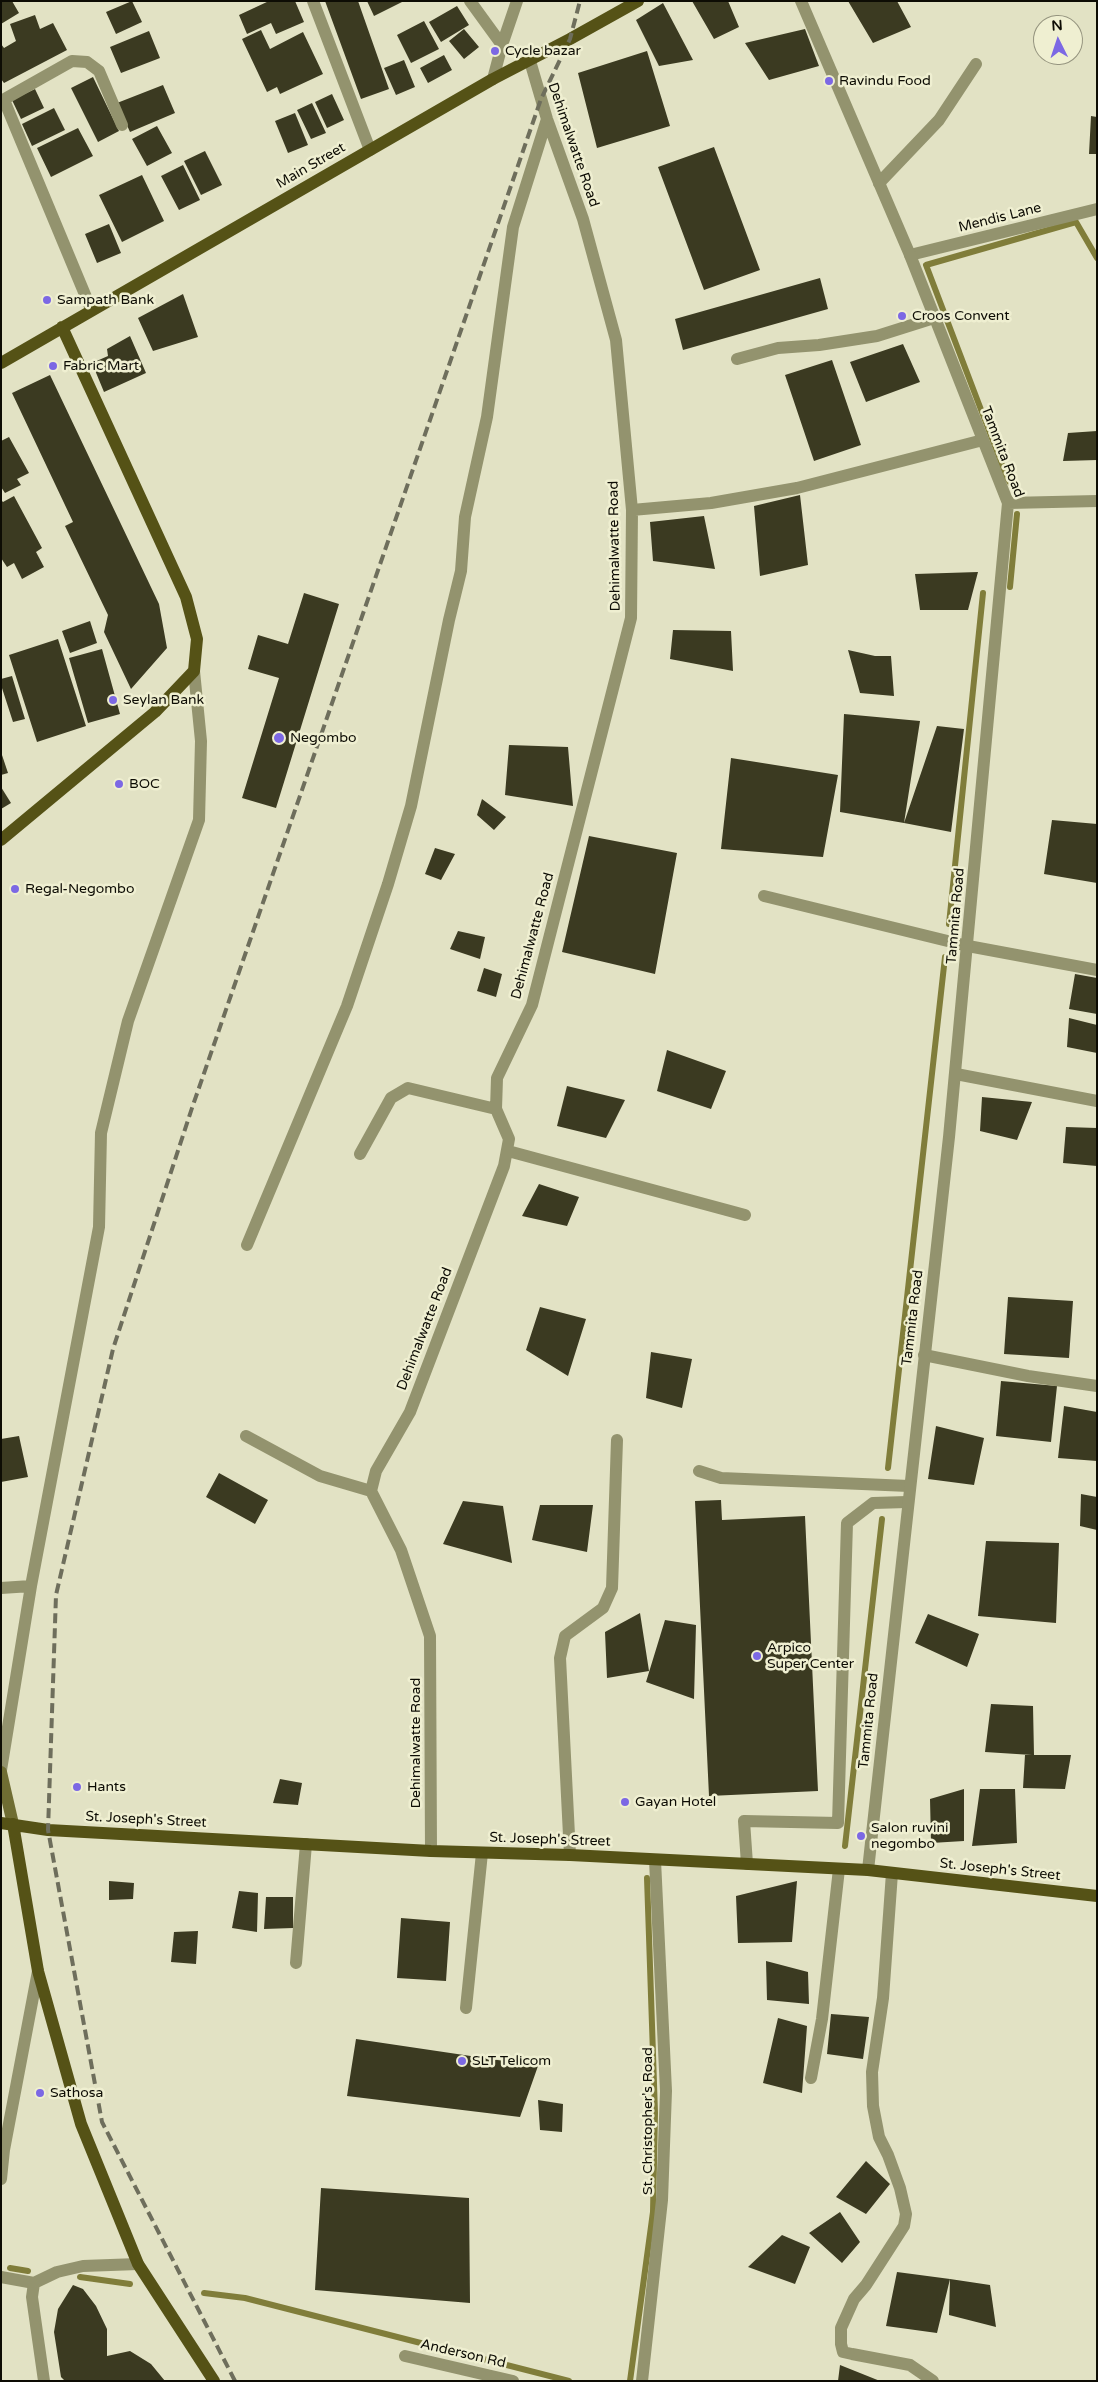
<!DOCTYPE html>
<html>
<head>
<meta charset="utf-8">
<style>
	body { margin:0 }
	#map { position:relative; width:1098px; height:2382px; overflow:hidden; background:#e2e2c4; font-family:"Varela Round",sans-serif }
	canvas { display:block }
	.frame { position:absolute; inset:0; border:2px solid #0d0c04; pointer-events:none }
	.north { position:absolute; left:1033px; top:15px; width:50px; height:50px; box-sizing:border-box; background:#efefd1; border:1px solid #95947f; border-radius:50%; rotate:356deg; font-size:14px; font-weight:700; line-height:20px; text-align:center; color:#0d0c04 }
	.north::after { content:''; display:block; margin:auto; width:18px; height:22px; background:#7c68e4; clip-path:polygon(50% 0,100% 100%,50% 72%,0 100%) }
</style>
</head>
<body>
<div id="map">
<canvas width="1098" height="2382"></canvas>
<div class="frame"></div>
<div class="north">N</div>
</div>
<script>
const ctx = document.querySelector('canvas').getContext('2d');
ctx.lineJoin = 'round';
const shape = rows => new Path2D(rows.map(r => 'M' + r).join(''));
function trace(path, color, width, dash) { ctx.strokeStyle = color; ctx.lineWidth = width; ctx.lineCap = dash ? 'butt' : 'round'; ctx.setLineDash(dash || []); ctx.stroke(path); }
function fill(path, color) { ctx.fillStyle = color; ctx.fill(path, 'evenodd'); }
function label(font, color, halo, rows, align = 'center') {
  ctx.font = font + ' "Varela Round",sans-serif'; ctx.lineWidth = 5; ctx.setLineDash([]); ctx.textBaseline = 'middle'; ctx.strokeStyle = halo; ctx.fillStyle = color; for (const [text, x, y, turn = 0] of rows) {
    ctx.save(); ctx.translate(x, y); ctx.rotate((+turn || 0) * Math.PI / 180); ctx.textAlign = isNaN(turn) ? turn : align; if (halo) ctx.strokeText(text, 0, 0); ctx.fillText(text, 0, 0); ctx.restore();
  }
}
trace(shape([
	[1015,490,1007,478,926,265,1076,222,1097,258],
	[1010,587,1017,514],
	[949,924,983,593],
	[888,1468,945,957],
	[845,1846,882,1519],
	[10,2268,28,2271],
	[80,2277,130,2284],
	[204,2293,245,2298,569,2381],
	[630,2381,653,2212,655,2113,647,1878]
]), '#807d3a', 6);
fill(shape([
	[1,1,12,1,19,13,1,24],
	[132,1,142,22,116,34,106,12],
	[269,1,295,1,304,22,276,34,271,23,247,34,239,15],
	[325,1,358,1,389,89,361,99],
	[367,1,404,1,374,16],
	[692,1,728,1,739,27,714,39],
	[848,1,897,1,911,27,873,43],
	[663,3,693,60,659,66,636,20],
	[457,6,469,25,441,42,429,22],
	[35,15,40,29,53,23,67,50,4,83,1,79,1,44,4,48,16,41,10,24],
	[424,21,439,49,411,63,397,35],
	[464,29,479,47,464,59,449,41],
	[805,29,819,66,769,80,745,43],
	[261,30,270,49,303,32,323,74,280,94,277,87,267,92,242,39],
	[149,31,160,58,121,73,110,47],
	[647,51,670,126,597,148,578,73],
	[444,55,452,70,428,83,420,68],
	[404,60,415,87,396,95,384,68],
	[93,77,119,131,98,142,71,88],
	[163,85,175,113,130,132,117,103],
	[35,89,44,108,21,119,12,100],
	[332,94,344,120,327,128,315,102],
	[312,103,326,133,311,139,297,110],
	[54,108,65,130,32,146,22,124],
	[295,113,308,145,288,153,275,121],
	[1091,116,1097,117,1097,154,1089,154],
	[157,126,172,153,147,166,132,139],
	[78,128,93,156,51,177,37,148],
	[714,147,760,270,704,290,658,167],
	[205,151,222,185,201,195,184,161],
	[183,165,200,200,179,210,161,176],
	[142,175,164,221,122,242,99,195],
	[109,224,121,253,97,263,85,234],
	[820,278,828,309,683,350,675,319],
	[183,294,198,337,153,351,138,318],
	[130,336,146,373,104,392,92,363,108,356,107,349],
	[903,344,920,382,866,402,850,362],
	[832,360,861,445,814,461,785,375],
	[50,375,159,604,167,648,131,689,104,632,108,615,65,526,73,522,12,393],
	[1097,431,1097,460,1063,461,1068,433],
	[9,437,29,473,17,479,21,485,5,493,1,487,1,441],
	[800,495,808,565,760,576,754,506],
	[14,496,42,548,36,552,44,567,22,579,14,563,7,567,1,558,1,500,3,502],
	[704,516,715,569,653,561,650,522],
	[978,572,968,610,920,610,915,574],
	[304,593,339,604,276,808,242,798,279,678,248,669,258,635,288,644],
	[90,621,97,643,70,653,62,631],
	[673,630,731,631,733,671,670,659],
	[58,639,86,726,37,742,9,655],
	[102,649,120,714,88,723,69,658],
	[848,650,875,656,891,656,894,696,860,693],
	[12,676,25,719,13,722,1,685,1,679],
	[844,714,920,721,904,823,840,812],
	[937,726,964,729,951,832,904,823],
	[509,745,568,747,573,806,505,795],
	[1,752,8,773,1,775],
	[731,758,838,775,823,857,721,849],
	[1,787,11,803,1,809],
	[482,799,506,817,494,830,477,815],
	[1052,820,1097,824,1097,883,1044,874],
	[589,836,677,853,655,974,562,952],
	[435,848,455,854,441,880,425,874],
	[458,931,485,937,480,959,450,949],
	[484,968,502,974,496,997,477,991],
	[1075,974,1097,978,1097,1014,1069,1009],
	[1069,1018,1097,1025,1097,1053,1067,1047],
	[667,1050,726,1071,711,1109,657,1091],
	[567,1086,625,1100,606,1138,557,1126],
	[982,1097,1032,1102,1017,1140,980,1131],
	[1066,1127,1097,1128,1097,1166,1063,1163],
	[539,1184,579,1197,567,1226,522,1216],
	[1008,1297,1073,1301,1069,1358,1004,1354],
	[540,1307,586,1319,568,1376,526,1350],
	[651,1352,692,1359,682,1408,646,1398],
	[1001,1381,1057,1386,1051,1442,996,1436],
	[1064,1406,1097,1412,1097,1461,1058,1458],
	[936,1426,984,1438,974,1485,928,1479],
	[19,1436,28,1477,1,1482,1,1439],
	[219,1473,268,1500,255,1524,206,1497],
	[1081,1494,1097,1497,1097,1530,1080,1526],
	[721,1500,722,1520,805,1516,818,1791,709,1796,695,1501],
	[463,1501,503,1506,512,1563,443,1544],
	[540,1505,593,1505,587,1552,532,1540],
	[986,1541,1059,1543,1056,1623,978,1616],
	[640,1613,649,1671,607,1678,605,1632],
	[928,1614,979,1634,967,1667,915,1643],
	[665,1620,696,1625,694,1699,646,1682],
	[991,1704,1033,1706,1034,1755,1071,1755,1065,1789,1023,1788,1025,1755,1032,1755,985,1752],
	[280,1779,302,1783,298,1805,273,1803],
	[964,1789,964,1841,931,1843,930,1799],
	[980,1789,1015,1789,1017,1843,972,1846],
	[109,1881,134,1883,133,1899,109,1900],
	[797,1881,792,1942,738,1943,736,1896],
	[239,1891,258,1893,257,1932,232,1928],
	[266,1897,293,1897,293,1928,264,1929],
	[401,1918,450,1922,446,1981,397,1978],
	[198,1931,196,1964,171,1962,174,1932],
	[766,1961,808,1972,809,2004,767,2000],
	[831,2014,869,2017,863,2059,827,2054],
	[778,2018,807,2026,802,2093,763,2083],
	[356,2039,538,2066,520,2117,347,2096],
	[538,2100,563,2104,562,2132,540,2130],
	[866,2161,890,2184,866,2214,836,2197],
	[321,2188,469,2198,470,2303,315,2290],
	[840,2212,860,2242,842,2263,809,2233],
	[782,2235,810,2247,795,2284,748,2267],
	[897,2272,950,2279,937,2333,886,2326],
	[950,2279,990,2285,996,2327,949,2315],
	[73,2285,83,2289,96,2306,107,2329,107,2356,130,2351,151,2364,165,2381,65,2381,61,2377,54,2332,58,2309],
	[840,2365,880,2381,838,2381]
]), '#3b3a21');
trace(shape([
	[313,1,370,150],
	[879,183,939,120,976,64],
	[764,896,968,946],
	[747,1864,744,1821,838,1823,847,1523,873,1503,907,1502],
	[296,1963,306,1844],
	[466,2008,482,1853],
	[1,2277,34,2283,57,2272,83,2266,138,2264],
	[34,2283,32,2297,44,2381]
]), '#93936e', 12);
trace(shape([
	[470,1,502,45],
	[493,79,502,45,517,1],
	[4,100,91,309],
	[1,101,72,61,87,62,99,71,122,125],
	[910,255,1097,209],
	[737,359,778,348,819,345,877,336,934,318],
	[632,510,711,503,797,488,983,440],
	[968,946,1097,970],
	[956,1074,1097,1101],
	[508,1151,745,1215],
	[360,1154,391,1098,408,1088,496,1109],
	[247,1245,347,1006,388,884,411,806,449,620,461,571,465,517,487,417,513,227,547,119],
	[924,1355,1028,1376,1097,1386],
	[246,1436,320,1476,371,1491],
	[699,1471,721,1478,909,1486],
	[1,1588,31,1586],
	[1,1770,31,1586,99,1227,101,1133,128,1021,199,820,201,741,194,671],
	[431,1851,430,1636,401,1550,371,1491,376,1471,410,1412,504,1166,509,1139,496,1109,497,1078,532,1005,631,618,632,510,616,340,583,219,547,119,530,61],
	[570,1855,560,1658,565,1636,603,1608,612,1588,617,1440],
	[892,1873,883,1998,872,2072,873,2106,879,2137,888,2155,900,2188,906,2214,904,2226,866,2285,854,2299,841,2328,841,2344,843,2352,852,2354,910,2365,933,2381],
	[811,2078,822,2019,839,1869],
	[1,2179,4,2150,38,1971],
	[405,2356,513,2381],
	[642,2381,662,2200,666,2091,655,1860]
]), '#93936e', 12);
trace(shape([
	[801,1,910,255,1008,503,949,1137,868,1870],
	[1008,503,1097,501]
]), '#93936e', 12);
trace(shape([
	[1,1772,13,1824]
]), '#6f6d33', 12);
trace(shape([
	[1,363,493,79,570,39,638,1],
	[1,840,155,712,194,671,197,639,186,597,62,327],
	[1,1823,48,1830,431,1851,570,1855,868,1870,1097,1896],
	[13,1824,38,1971,81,2124,138,2264,214,2381]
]), '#555216', 12);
trace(shape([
	[235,2381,102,2122,48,1830,56,1595,113,1349,192,1108,541,99,570,39,580,1]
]), '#6e6e5c', 4, [10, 5]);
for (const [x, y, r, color] of [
	[495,51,5,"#7c68e4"],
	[829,81,5,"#7c68e4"],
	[47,300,5,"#7c68e4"],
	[902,316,5,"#7c68e4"],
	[53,366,5,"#7c68e4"],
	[113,700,5,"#7c68e4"],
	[279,738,6,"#7c68e4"],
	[119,784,5,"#7c68e4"],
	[15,889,5,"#7c68e4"],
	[757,1656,5,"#7c68e4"],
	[77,1787,5,"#7c68e4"],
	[625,1802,5,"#7c68e4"],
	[861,1836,5,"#7c68e4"],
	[462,2061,5,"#7c68e4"],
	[40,2093,5,"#7c68e4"]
]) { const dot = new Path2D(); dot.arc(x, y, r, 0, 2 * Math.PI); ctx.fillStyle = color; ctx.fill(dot); trace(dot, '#efefd1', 2); }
label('14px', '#0d0c04', '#efefd1', [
	["Cycle bazar",505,51],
	["Ravindu Food",839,81],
	["Sampath Bank",57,300],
	["Croos Convent",912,316],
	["Fabric Mart",63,366],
	["Seylan Bank",123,700],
	["Negombo",290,738],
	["BOC",129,784],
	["Regal-Negombo",25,889],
	["Arpico",767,1648],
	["Super Center",767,1664],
	["Hants",87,1787],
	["Gayan Hotel",635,1802],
	["Salon ruvini",871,1828],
	["negombo",871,1844],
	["SLT Telicom",472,2061],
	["Sathosa",50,2093]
], 'left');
label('14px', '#0d0c04', '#efefd1', [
	["Dehimalwatte Road",573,145,71],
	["Main Street",311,166,-30],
	["Mendis Lane",1000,218,-14],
	["Tammita Road",1002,452,69],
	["Dehimalwatte Road",615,546,-91],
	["Tammita Road",956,916,-85],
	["Dehimalwatte Road",533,936,-75],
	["Tammita Road",913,1318,-83],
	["Dehimalwatte Road",425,1329,-69],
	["Tammita Road",869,1721,-84],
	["Dehimalwatte Road",416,1743,-90],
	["St. Joseph's Street",146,1820,3],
	["St. Joseph's Street",550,1840,2],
	["St. Joseph's Street",1000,1870,6],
	["St. Christopher's Road",648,2121,-90],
	["Anderson Rd",463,2354,13]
]);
</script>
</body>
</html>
